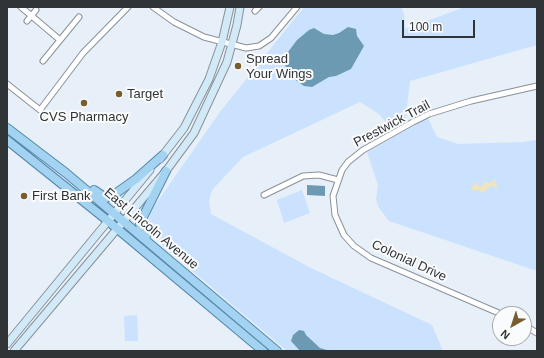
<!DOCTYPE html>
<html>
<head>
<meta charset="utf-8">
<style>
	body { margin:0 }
	#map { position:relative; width:544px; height:358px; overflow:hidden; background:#e7eff8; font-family:Arial,sans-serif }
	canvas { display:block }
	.frame { position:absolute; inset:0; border:8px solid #313437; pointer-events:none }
	.north { position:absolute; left:492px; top:306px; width:40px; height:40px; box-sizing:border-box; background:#fafbfd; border:1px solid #aaabae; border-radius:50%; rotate:219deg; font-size:11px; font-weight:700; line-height:16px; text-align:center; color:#313437 }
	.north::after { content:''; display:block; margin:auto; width:14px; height:18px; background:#785d2f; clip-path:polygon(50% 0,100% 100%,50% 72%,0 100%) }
	.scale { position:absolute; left:402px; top:20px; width:73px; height:18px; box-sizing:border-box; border:2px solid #313437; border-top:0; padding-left:5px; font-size:12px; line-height:14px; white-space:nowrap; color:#313437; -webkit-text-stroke:3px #fafbfd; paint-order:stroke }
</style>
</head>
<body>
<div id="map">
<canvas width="544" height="358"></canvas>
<div class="frame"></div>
<div class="north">N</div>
<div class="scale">100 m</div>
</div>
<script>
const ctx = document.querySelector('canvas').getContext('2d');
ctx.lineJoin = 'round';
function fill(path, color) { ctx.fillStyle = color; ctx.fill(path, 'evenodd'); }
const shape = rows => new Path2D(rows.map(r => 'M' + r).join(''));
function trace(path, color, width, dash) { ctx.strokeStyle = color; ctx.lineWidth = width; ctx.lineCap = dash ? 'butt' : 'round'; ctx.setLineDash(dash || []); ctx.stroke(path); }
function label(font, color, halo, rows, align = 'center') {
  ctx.font = font + ' Arial,sans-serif'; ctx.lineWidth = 4; ctx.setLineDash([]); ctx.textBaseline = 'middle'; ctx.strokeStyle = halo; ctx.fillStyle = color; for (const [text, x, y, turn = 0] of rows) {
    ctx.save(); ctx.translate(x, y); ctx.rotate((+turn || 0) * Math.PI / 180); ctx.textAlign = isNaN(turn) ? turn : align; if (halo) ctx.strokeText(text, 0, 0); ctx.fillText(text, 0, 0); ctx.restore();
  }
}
fill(shape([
	[304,7,401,7,404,14,405,29,465,7,537,7,537,45,410,81,405,122,391,129,379,114,360,102,243,157,212,190,209,201,211,214,311,268,432,325,443,351,287,351,144,230,153,208,220,112],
	[428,118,437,137,458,144,523,142,537,140,537,271,389,221,379,208,376,199,378,185,367,152],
	[135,184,117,206,113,207,107,202],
	[302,190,310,213,284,223,277,200],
	[149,196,137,226,131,221,131,217],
	[137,315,138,341,125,341,124,316]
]), '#cae2fe');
fill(shape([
	[495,179,497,179,494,183,498,186,497,188,491,186,483,193,478,190,474,191,471,190,474,183,477,183,478,186,482,186,484,182,490,183]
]), '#eee4bf');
fill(shape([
	[348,27,356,29,357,36,364,46,351,69,336,76,329,77,312,87,304,86,293,78,286,69,285,62,288,52,297,40,309,30,314,28,324,34,333,35,339,33],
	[307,185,325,186,325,196,307,195],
	[299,330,304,331,306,335,320,348,330,351,300,351,291,341,293,335]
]), '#6c9ab2');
const street = shape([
	[21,7,60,40],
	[153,7,174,22,204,37,246,48,259,46,271,38,297,7],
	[255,11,259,7],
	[27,21,36,10],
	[43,61,79,17],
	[7,84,40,110,83,53,128,7],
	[264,195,303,176,319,175,338,180],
	[501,314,371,258,354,246,344,235,335,215,333,196,342,170,348,162,363,150,413,122,429,114,471,101,537,86],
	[524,325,537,333]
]);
const secondary = shape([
	[160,159,184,128,209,79,222,42,230,7],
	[7,344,150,170],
	[14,351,166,171,194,133,227,62,237,25,240,7]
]);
const primary = shape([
	[7,128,66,173,277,351],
	[7,140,108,221,263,351],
	[94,190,106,198,112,196,136,179,163,155],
	[146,236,141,230,140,223,166,171]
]);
trace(street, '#8a9199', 7);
trace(secondary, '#8a9199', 9);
trace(primary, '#5588ab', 10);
trace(street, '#fff', 5);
trace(secondary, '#d2e9f8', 7);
trace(primary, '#a4d3f2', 8);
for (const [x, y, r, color] of [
	[238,66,4,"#785d2f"],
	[119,94,4,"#785d2f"],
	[84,103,4,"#785d2f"],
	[24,196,4,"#785d2f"]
]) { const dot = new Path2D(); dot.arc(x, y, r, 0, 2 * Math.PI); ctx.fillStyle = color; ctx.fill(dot); trace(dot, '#fafbfd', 1.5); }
label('13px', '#313437', '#fafbfd', [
	["Spread",246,59],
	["Your Wings",246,74],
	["Target",127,94],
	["CVS Pharmacy",84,117,"center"],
	["First Bank",32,196]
], 'left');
label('13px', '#313437', '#fafbfd', [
	["Prestwick Trail",392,124,-28],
	["East Lincoln Avenue",151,229,40],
	["Colonial Drive",409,261,25]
]);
</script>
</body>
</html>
